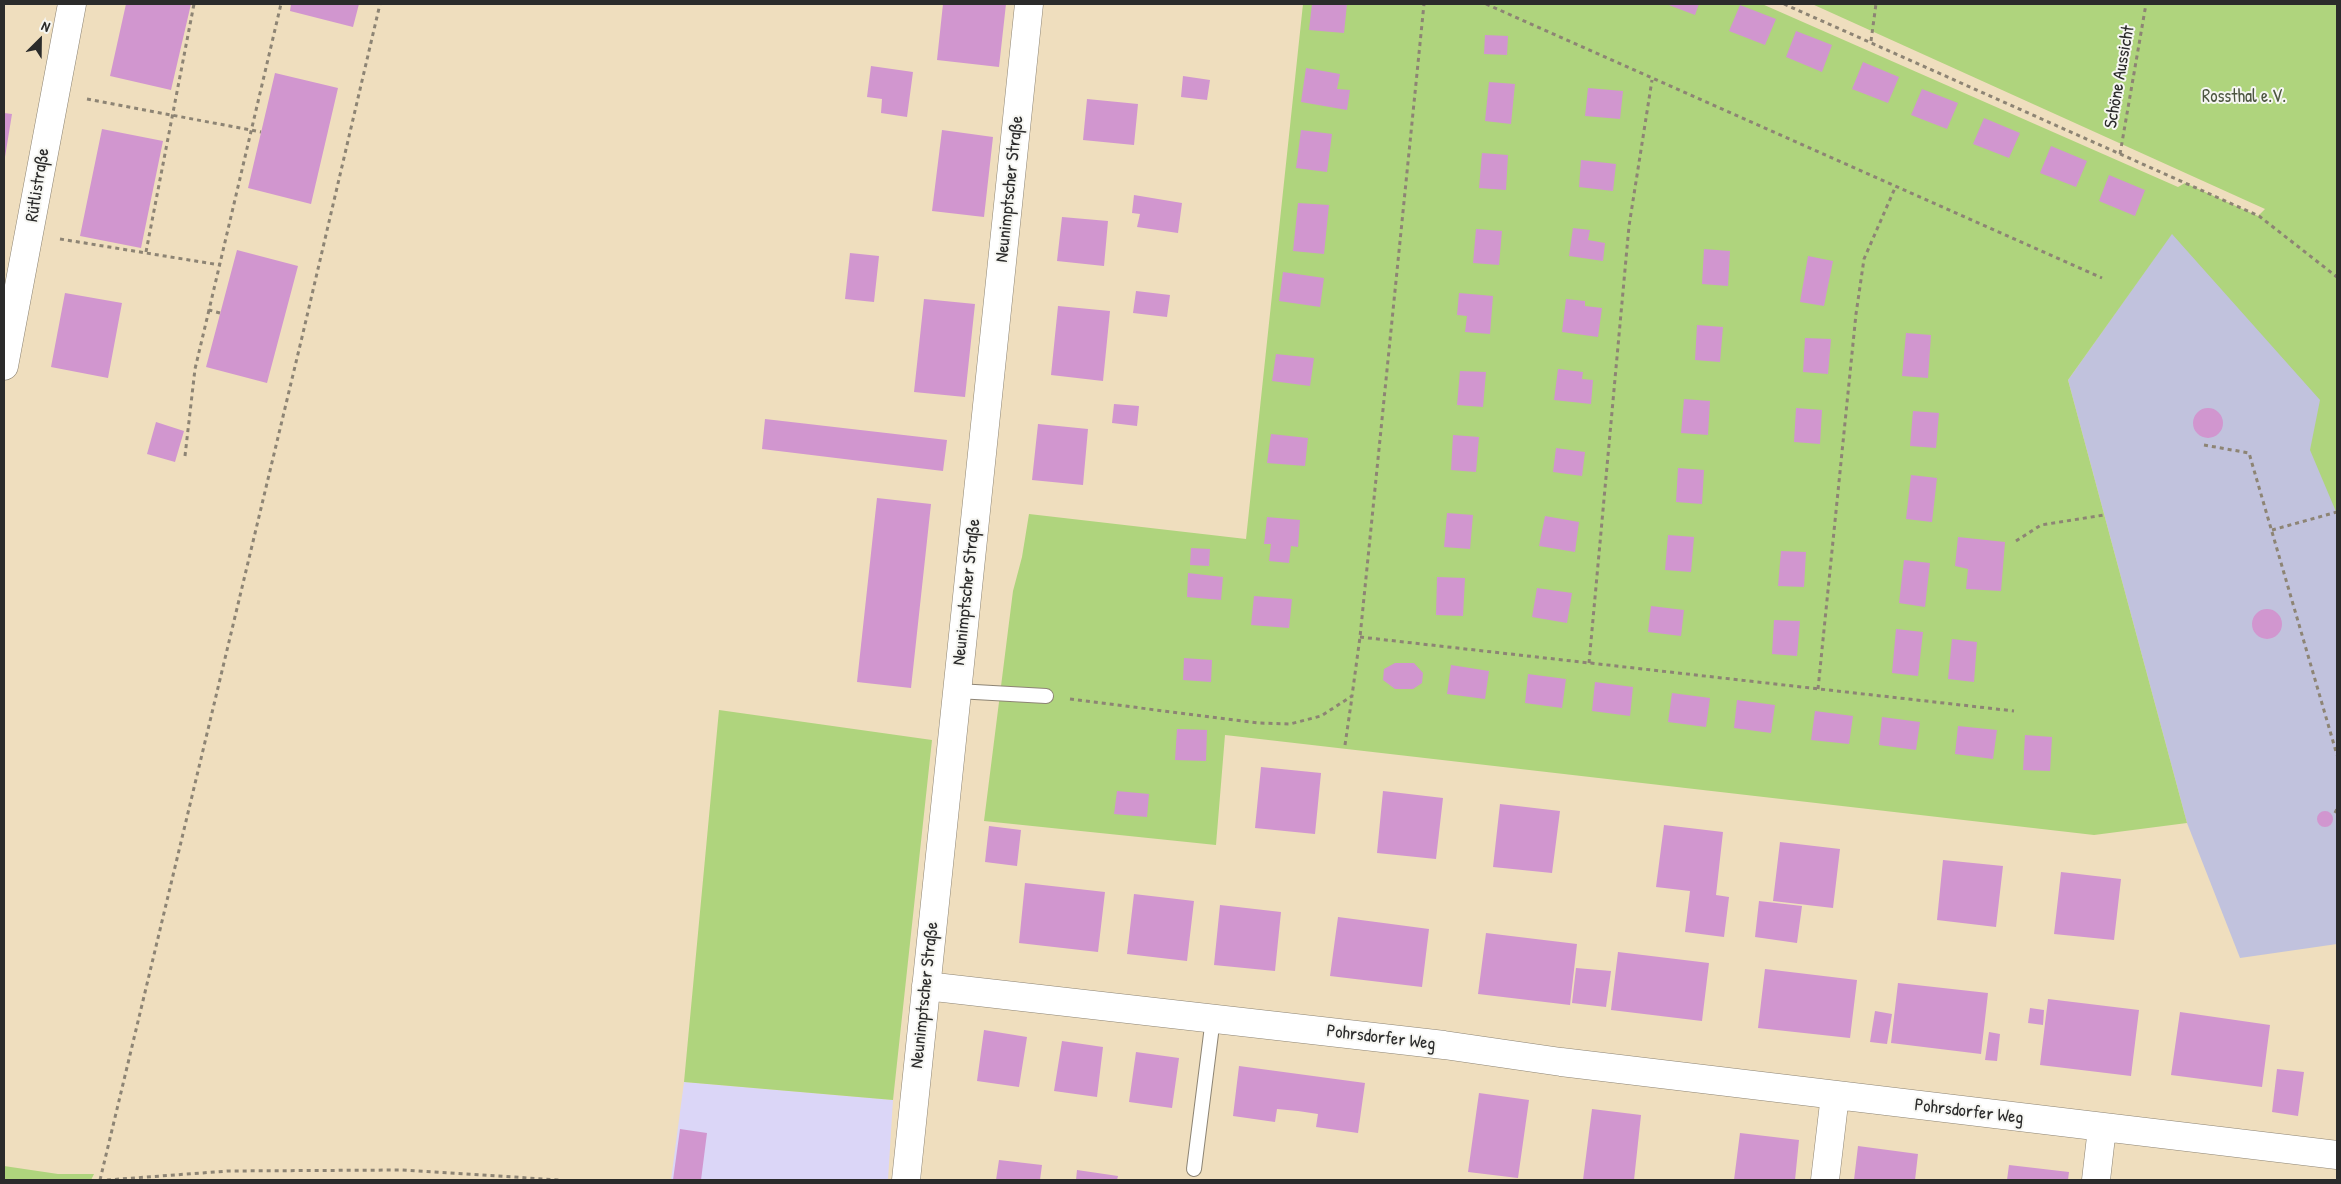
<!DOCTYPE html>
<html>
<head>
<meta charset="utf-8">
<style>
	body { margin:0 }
	#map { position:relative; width:2341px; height:1184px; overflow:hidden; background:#efdebe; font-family:"Patrick Hand",sans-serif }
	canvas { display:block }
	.frame { position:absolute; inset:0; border:5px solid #2b2b2b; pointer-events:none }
	.north { position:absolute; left:15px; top:15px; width:50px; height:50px; -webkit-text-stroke:4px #f6f6f2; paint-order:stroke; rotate:23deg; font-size:14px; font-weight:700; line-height:20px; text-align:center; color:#2b2b2b }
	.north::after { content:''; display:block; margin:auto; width:18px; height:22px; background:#2b2b2b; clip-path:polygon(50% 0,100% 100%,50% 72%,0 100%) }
</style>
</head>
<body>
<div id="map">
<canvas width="2341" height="1184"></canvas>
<div class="frame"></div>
<div class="north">N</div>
</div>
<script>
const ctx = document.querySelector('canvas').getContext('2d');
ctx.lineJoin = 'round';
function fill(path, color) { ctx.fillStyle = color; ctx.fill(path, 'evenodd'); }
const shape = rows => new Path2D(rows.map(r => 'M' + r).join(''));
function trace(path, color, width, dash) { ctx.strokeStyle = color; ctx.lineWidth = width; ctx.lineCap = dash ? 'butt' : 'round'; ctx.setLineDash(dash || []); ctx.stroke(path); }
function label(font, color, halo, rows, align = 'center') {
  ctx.font = font + ' "Patrick Hand",sans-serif'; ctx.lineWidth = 4; ctx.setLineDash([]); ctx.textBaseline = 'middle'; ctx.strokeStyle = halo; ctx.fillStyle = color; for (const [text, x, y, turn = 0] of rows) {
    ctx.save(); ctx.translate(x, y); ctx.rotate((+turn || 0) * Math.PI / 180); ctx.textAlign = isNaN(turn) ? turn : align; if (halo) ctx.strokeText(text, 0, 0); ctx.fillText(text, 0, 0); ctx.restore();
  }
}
fill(shape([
	[684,1082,893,1100,888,1180,671,1180]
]), '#dbd6f7');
fill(shape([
	[2172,233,2337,296,2337,944,2240,958,2187,823,2068,380]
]), '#c1c2dd');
fill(shape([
	[1303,4,1762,4,2178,187,2185,183,2258,216,2265,209,1812,4,2337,4,2337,514,2310,450,2320,400,2172,234,2068,380,2187,823,2094,835,1225,735,1216,845,984,821,1013,591,1022,557,1029,514,1246,539],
	[719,710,932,740,893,1100,684,1082],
	[4,1166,58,1174,94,1174,91,1180,4,1180]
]), '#afd47d');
fill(shape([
	[126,4,191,4,171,90,110,76],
	[291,4,359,4,353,27,290,11],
	[943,4,1006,4,999,67,937,60],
	[1312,4,1347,4,1344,33,1309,30],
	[1666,4,1699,4,1695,15],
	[1740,5,1776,19,1765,45,1729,31],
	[1796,31,1832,45,1822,72,1786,57],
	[1485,35,1508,36,1507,55,1484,54],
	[1863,62,1899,77,1888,103,1852,89],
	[871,66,913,72,907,117,881,113,882,99,867,97],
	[1306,68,1340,74,1337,89,1350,90,1347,110,1301,102],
	[275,73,338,88,311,204,248,188],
	[1183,76,1210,80,1207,100,1181,97],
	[1489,82,1515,84,1511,124,1485,121],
	[1588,88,1623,91,1620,119,1585,116],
	[1922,89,1958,103,1947,129,1911,115],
	[1087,99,1138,104,1134,145,1083,140],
	[4,113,12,114,5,157,4,157],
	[1984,118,2020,133,2009,158,1973,144],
	[102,129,163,141,141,248,80,236],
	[942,130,993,137,984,217,932,211],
	[1301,130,1332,134,1327,172,1296,168],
	[2051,146,2087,161,2076,187,2040,173],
	[1482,153,1508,155,1506,190,1479,188],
	[1581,160,1616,164,1613,191,1579,187],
	[2109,175,2145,190,2135,216,2099,201],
	[1134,195,1182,203,1178,233,1137,227,1140,214,1132,213],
	[1298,203,1329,205,1324,254,1293,251],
	[1062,217,1108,221,1104,266,1057,261],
	[1573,228,1590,230,1588,240,1605,243,1603,261,1569,256],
	[1476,229,1502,231,1499,265,1473,263],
	[1704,249,1730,251,1728,286,1702,284],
	[237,250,298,266,267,383,206,367],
	[850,253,879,256,874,302,845,299],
	[1808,256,1833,261,1824,306,1800,302],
	[1283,272,1324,278,1320,307,1279,301],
	[1136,291,1170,295,1167,317,1133,313],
	[65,293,122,303,108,378,51,367],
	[1459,293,1493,296,1490,334,1465,332,1467,316,1457,315],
	[924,299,975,304,965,397,914,392],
	[1566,299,1585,301,1585,306,1602,308,1598,337,1562,332],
	[1058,306,1110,311,1103,381,1051,375],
	[1697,325,1723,327,1720,362,1695,360],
	[1906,333,1931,335,1928,378,1902,376],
	[1805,338,1831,339,1828,374,1803,372],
	[1276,354,1314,358,1310,386,1272,381],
	[1558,369,1583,372,1582,379,1593,380,1591,404,1554,400],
	[1460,371,1486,372,1483,407,1457,405],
	[1684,399,1710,401,1708,435,1681,433],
	[1114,404,1139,406,1137,426,1112,423],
	'2193 423a15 15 0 1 1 30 0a15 15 0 1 1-30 0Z',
	[1796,408,1822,410,1820,444,1794,442],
	[1913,411,1939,413,1936,448,1910,446],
	[765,419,947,440,943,471,762,449],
	[156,422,184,431,175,462,147,454],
	[1038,424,1088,429,1083,485,1032,480],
	[1271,434,1308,438,1305,466,1267,463],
	[1453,435,1479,437,1476,472,1451,470],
	[1556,448,1585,452,1582,476,1553,472],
	[1678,468,1704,470,1702,504,1676,502],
	[1911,475,1937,478,1932,522,1906,519],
	[877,498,931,504,911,688,857,682],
	[1447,513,1473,515,1470,549,1444,547],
	[1545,516,1579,522,1575,552,1539,546],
	[1267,517,1300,520,1298,547,1291,546,1289,563,1269,561,1271,544,1264,544],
	[1668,535,1694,537,1691,572,1665,570],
	[1958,537,2005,542,2001,591,1966,589,1968,569,1955,566],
	[1191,548,1210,549,1209,566,1190,565],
	[1781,551,1806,552,1804,587,1778,586],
	[1904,560,1930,563,1925,607,1899,603],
	[1188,573,1223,577,1221,600,1187,597],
	[1437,577,1465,578,1463,616,1436,615],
	[1537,588,1572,593,1567,623,1532,617],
	[1254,596,1292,599,1289,628,1251,625],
	[1651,606,1684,610,1681,636,1648,632],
	'2252 624a15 15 0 1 1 30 0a15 15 0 1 1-30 0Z',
	[1774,620,1800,621,1797,656,1772,654],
	[1896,629,1923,632,1918,676,1892,673],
	[1952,639,1977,642,1974,682,1948,679],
	[1184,658,1212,660,1211,682,1183,680],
	[1395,663,1414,663,1423,673,1422,683,1413,689,1395,689,1383,680,1384,669],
	[1451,665,1489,671,1485,699,1447,694],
	[1528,674,1566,679,1562,708,1525,703],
	[1595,682,1633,687,1630,716,1592,711],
	[1672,693,1710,698,1706,727,1668,722],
	[1737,700,1775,705,1771,733,1734,728],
	[1815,711,1853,716,1849,744,1811,740],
	[1882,717,1920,722,1916,750,1879,745],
	[1958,726,1997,730,1993,759,1955,754],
	[1177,729,1207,730,1206,761,1175,760],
	[2025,735,2052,737,2050,771,2023,770],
	[1261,767,1321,773,1315,834,1255,828],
	[1117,791,1149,794,1147,817,1114,814],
	[1383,791,1443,798,1436,859,1377,853],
	[1500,804,1560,811,1552,873,1493,867],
	'2317 819a8 8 0 1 1 16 0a8 8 0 1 1-16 0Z',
	[1664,825,1723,832,1716,895,1729,897,1724,937,1685,932,1690,891,1656,887],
	[989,826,1021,830,1017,866,985,862],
	[1780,842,1840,849,1833,908,1773,901],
	[1943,860,2003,866,1996,927,1937,920],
	[2061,872,2121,879,2114,940,2054,934],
	[1025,883,1105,892,1098,952,1019,943],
	[1134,894,1194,901,1187,961,1127,954],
	[1759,901,1802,906,1797,943,1755,937],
	[1220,905,1281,912,1275,971,1214,965],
	[1338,917,1429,929,1422,987,1330,976],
	[1486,933,1577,944,1570,1005,1478,994],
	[1618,952,1709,963,1702,1021,1611,1010],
	[1576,968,1611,971,1606,1007,1572,1003],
	[1765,969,1857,980,1850,1038,1758,1028],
	[1898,983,1988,993,1981,1054,1891,1043],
	[2048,999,2139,1010,2131,1076,2040,1065],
	[2030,1008,2044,1010,2043,1025,2028,1023],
	[1875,1011,1892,1014,1887,1044,1870,1042],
	[2180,1012,2270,1025,2262,1087,2171,1075],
	[984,1030,1027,1037,1019,1087,977,1081],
	[1989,1032,2000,1034,1997,1061,1985,1060],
	[1062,1041,1103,1047,1097,1097,1054,1091],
	[1136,1052,1179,1058,1172,1108,1129,1102],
	[1239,1066,1365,1083,1358,1133,1316,1127,1318,1114,1298,1111,1277,1109,1275,1122,1233,1116],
	[2277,1069,2304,1072,2298,1116,2272,1112],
	[1479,1093,1529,1100,1518,1178,1468,1172],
	[1592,1109,1641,1115,1634,1180,1583,1180],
	[680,1129,707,1133,701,1180,673,1180],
	[1740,1133,1799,1140,1795,1180,1734,1180],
	[1858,1146,1918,1154,1915,1180,1854,1180],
	[999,1160,1042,1165,1040,1180,996,1180],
	[2009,1165,2069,1172,2068,1180,2007,1180],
	[1077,1170,1118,1176,1117,1180,1076,1180]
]), '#d196cf');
const service = shape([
	[957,691,1046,696],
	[1194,1169,1213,1018]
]);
const minor = shape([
	[4,366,72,4],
	[926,986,1444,1045,1561,1062,2337,1155],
	[906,1180,1029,4],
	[1825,1180,1835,1095],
	[2096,1180,2102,1128]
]);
trace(service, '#8d8474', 16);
trace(minor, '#8d8474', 29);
trace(shape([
	[1486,4,2102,278],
	[1784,4,2259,216,2337,277],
	[1871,41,1876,4],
	[87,99,261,132],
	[2120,154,2146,4],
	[60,239,220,265],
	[146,252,194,4],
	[220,313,209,310,281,4],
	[2204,445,2249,453,2337,755],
	[185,456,195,369,209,310],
	[2272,530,2337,512],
	[2016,541,2041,525,2104,515],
	[1360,637,2014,711],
	[1589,663,1629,226,1652,80],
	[1818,689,1856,314,1864,259,1895,188],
	[1070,699,1258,723,1290,724,1321,716,1352,696,1360,637,1424,4],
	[1345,745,1352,697],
	[2335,813,2337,809],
	[100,1180,303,333,380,4],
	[107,1180,228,1171,402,1170,560,1180]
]), '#8d8474', 3, [4, 4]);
trace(service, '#fff', 14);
trace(minor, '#fff', 28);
label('18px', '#2b2b2b', '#f6f6f2', [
	["Schöne Aussicht",2120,77,-80],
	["Rütlistraße",38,185,-81],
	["Neunimptscher Straße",1010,189,-84],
	["Neunimptscher Straße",967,592,-84],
	["Neunimptscher Straße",925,995,-84],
	["Pohrsdorfer Weg",1381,1038,7],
	["Pohrsdorfer Weg",1969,1112,7]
]);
label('18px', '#4c5540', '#f6f6f2', [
	["Rossthal e.V.",2244,97]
]);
</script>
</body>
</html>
